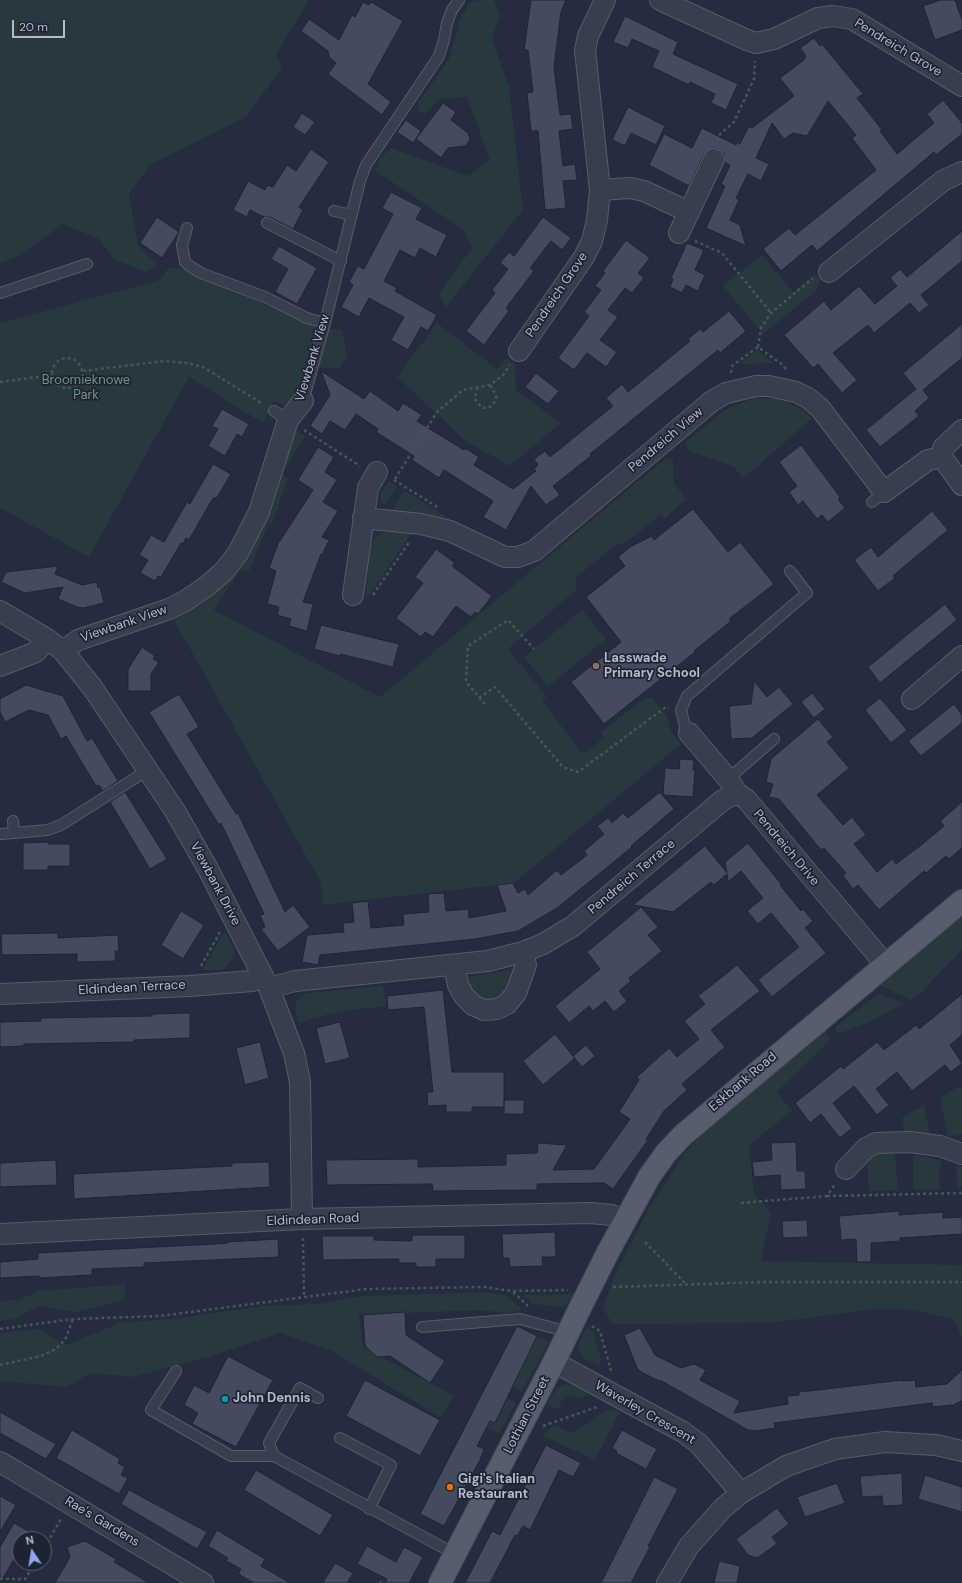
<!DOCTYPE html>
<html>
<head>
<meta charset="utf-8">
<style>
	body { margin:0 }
	#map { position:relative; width:962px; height:1583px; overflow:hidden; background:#252c3d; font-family:"DM Sans",sans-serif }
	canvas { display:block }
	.north { position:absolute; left:12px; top:1531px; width:40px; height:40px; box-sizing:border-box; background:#1e2332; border:1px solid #5a5f6e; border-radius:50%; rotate:348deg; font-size:11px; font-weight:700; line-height:16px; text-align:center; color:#b5b9c8 }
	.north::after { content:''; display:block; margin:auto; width:14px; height:18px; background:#8ea7f4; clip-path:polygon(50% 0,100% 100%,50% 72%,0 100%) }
	.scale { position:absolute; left:12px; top:20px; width:53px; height:18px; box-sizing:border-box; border:2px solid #b5b9c8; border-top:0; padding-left:5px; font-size:12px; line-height:14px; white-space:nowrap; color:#b5b9c8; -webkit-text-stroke:3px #1e2332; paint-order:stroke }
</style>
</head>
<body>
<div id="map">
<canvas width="962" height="1583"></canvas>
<div class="north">N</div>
<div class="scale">20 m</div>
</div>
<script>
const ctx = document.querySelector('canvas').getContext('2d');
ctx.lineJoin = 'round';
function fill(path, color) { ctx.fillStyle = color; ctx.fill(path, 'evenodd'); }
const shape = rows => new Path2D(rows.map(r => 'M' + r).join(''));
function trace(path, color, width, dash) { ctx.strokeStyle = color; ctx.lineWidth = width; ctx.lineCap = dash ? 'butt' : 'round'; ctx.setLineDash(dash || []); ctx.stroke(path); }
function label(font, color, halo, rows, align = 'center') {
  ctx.font = font + ' "DM Sans",sans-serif'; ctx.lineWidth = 3.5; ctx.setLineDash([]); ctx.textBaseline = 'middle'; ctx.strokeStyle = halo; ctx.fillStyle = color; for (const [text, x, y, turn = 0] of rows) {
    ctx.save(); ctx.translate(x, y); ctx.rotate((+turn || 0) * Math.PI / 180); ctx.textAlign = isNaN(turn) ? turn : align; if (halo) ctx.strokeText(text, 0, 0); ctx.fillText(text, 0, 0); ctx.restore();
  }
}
fill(shape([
	[0,0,309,0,276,54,282,67,246,117,150,165,129,194,138,245,157,264,147,272,115,260,99,239,63,224,19,256,0,263],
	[479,0,494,0,500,15,492,39,509,87,523,210,445,308,439,293,472,248,464,230,376,171,380,158,391,148,468,176,490,160,467,97,439,99,425,114,419,112,418,103,449,59,460,19,470,2],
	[762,255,793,292,815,274,820,280,817,290,763,334,723,286],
	[169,267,193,271,316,328,342,330,347,356,339,369,308,367,299,397,290,404,283,405,274,401,263,423,189,377,89,557,0,508,0,323,160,280],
	[437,323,497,369,506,358,515,364,516,390,561,423,510,466,467,442,397,377],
	[758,350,774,363,740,364],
	[755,398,780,399,803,410,812,418,743,479,734,467,687,450,686,442,720,414,730,407],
	[294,429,305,436,282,473,288,479,272,523,269,522,249,571,240,570,214,610,380,697,666,458,673,460,674,483,686,499,664,519,660,515,625,543,615,546,576,577,576,590,508,649,547,697,542,700,581,752,586,752,604,738,601,732,643,699,653,698,667,716,671,731,681,744,514,883,323,905,321,883,174,620,200,603],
	[389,481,397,487,384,505,381,501,380,494],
	[405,491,462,526,394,511,393,508],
	[387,530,413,531,369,596,366,595,371,544,376,537],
	[582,610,606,639,548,687,524,657],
	[962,913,962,949,923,991,911,1000,877,984],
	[225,931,233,947,235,955,228,965,221,970,202,970],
	[509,970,513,973,514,979,502,997,486,1002,470,994,466,977],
	[383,986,386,1006,336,1012,299,1023,295,1008,296,1002,301,996,308,993],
	[878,994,904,1003,868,1023,838,1034,835,1027],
	[824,1028,830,1040,777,1092,792,1111,749,1145,754,1192,771,1214,761,1261,962,1265,962,1338,954,1319,910,1309,873,1309,771,1323,612,1324,603,1307,614,1277,649,1208,683,1155,697,1139,777,1067],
	[957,1087,962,1088,962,1134,948,1137,940,1098],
	[924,1105,930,1134,904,1131,902,1118],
	[884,1149,895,1153,898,1190,869,1191,867,1164,872,1154],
	[913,1155,929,1157,942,1161,939,1172,940,1190,913,1189],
	[956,1164,962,1167,962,1187,957,1187],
	[125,1284,125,1300,76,1312,38,1306,15,1319,0,1321,0,1301,18,1300,40,1291],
	[483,1292,506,1295,522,1310,507,1313,478,1310,359,1315,363,1347,454,1396,440,1417,330,1350,280,1333,211,1356,133,1377,91,1373,66,1387,0,1381,0,1333,39,1329,66,1345,120,1323,179,1318,263,1306,319,1304,363,1296],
	[574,1294,564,1307,532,1304,524,1295],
	[586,1327,593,1331,601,1360,599,1367,585,1359,579,1350,578,1345],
	[537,1336,549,1341,522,1391,511,1386],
	[564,1384,573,1385,588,1393,586,1396,581,1398,566,1396,562,1400,558,1410,547,1404,556,1389],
	[507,1398,516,1403,499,1434,487,1427,490,1421,495,1423],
	[612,1409,620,1412,595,1460,543,1436,552,1427,556,1425,569,1432,576,1431,593,1420,599,1413]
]), '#27383e');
const building = shape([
	[531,0,566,0,561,12,554,67,560,115,571,114,573,129,559,131,563,166,575,164,577,180,563,181,566,208,545,210,538,131,531,131,527,93,533,92,528,50,524,50,531,0],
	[940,0,955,0,962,20,962,30,935,40,923,6,940,0],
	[363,2,369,5,371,2,403,21,368,84,391,102,382,115,328,74,336,63,329,57,328,51,301,31,309,19,339,40,352,15,355,17,363,2],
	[625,16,678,42,673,54,738,84,726,110,711,103,715,94,690,82,689,85,652,67,659,51,632,39,628,48,613,42,625,16],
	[814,38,820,46,822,44,863,94,857,98,882,130,880,131,897,154,934,123,927,114,943,100,962,123,962,134,936,155,934,152,817,251,812,245,781,271,763,249,789,228,795,235,876,170,852,138,856,135,828,101,807,136,793,133,784,139,772,123,756,158,769,164,761,181,748,174,736,198,739,200,730,220,740,225,746,246,706,228,725,186,721,184,730,165,725,163,724,153,719,149,713,148,704,154,689,186,649,165,664,134,692,148,702,128,736,145,737,142,740,144,749,126,752,128,794,96,780,78,804,60,806,56,800,48,814,38],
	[443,103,456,112,451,120,468,133,470,140,465,146,448,148,441,158,416,139,443,103],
	[628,107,665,126,656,145,631,133,625,146,612,140,628,107],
	[302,113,315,122,305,135,293,127,302,113],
	[406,120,421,131,413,143,397,132,406,120],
	[311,149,329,162,299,207,303,210,293,229,270,217,264,217,250,210,247,217,233,210,248,181,265,190,267,185,273,187,287,165,296,171,311,149],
	[391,192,422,208,416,219,447,235,436,257,420,248,415,258,400,250,384,281,397,288,395,291,437,315,428,331,421,327,408,350,391,340,404,317,369,298,359,317,341,307,353,285,349,282,358,266,364,269,393,214,382,208,391,192],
	[157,217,179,232,162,258,140,243,157,217],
	[543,217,571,238,562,250,551,241,530,268,534,271,506,308,509,311,484,345,466,331,495,293,492,290,508,269,500,263,509,252,514,256,543,217],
	[962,231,962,261,921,295,929,305,919,313,910,303,874,333,868,325,833,353,857,380,842,393,818,364,813,368,784,335,824,301,831,310,859,286,875,304,897,286,890,278,900,269,907,277,962,231],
	[626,240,650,258,638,273,644,278,632,293,625,288,608,310,618,317,600,340,617,352,606,367,587,353,574,370,558,358,589,316,584,312,601,290,595,286,605,273,603,271,626,240],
	[687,243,704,250,695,270,705,275,698,291,686,285,682,293,670,287,673,279,671,278,687,243],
	[279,246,317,268,297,304,275,292,288,269,271,259,279,246],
	[729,311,746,331,720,353,718,350,590,454,591,456,553,486,560,495,546,505,531,486,506,530,483,517,493,501,444,470,439,478,412,460,414,456,376,432,378,429,356,414,345,430,330,421,322,434,310,426,330,395,321,371,364,399,370,391,398,411,403,403,422,415,417,421,464,450,465,448,479,457,474,465,513,489,536,471,534,469,538,465,534,459,545,451,550,457,613,406,606,398,622,384,628,392,690,341,688,339,700,329,703,332,729,311],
	[962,324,962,358,923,390,929,398,915,411,919,416,880,447,866,430,916,389,903,373,962,324],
	[536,373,559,391,548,404,525,387,536,373],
	[222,409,249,424,242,437,237,434,225,456,208,446,218,429,212,426,222,409],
	[801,445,840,497,838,499,845,508,828,522,822,515,817,519,803,501,798,505,789,492,797,486,779,462,801,445],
	[318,447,334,457,325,472,337,480,323,502,338,511,322,537,329,540,322,555,321,554,303,602,313,604,307,631,289,626,291,619,277,615,279,607,267,604,276,571,269,568,279,541,280,541,313,490,298,480,318,447],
	[213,464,231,474,216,499,214,497,210,503,189,540,186,538,183,544,181,543,161,577,158,576,155,581,140,573,148,560,139,555,151,535,164,542,187,502,190,504,213,464],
	[693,509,728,552,740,542,774,584,729,619,731,621,694,651,695,652,604,724,571,682,621,642,586,597,625,566,618,557,630,547,652,536,654,540,693,509],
	[932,511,948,530,908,563,893,576,895,578,878,591,854,560,871,547,878,557,932,511],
	[436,549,455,563,452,566,492,596,478,614,475,612,471,617,456,606,433,637,425,632,421,637,396,618,423,583,415,577,436,549],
	[58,566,55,574,82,585,97,582,98,588,100,587,104,603,83,608,77,607,58,599,63,587,25,593,1,582,6,572,58,566],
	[945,604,957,620,880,683,868,667,945,604],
	[321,625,399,644,393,667,341,654,340,656,314,649,321,625],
	[142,647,155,656,153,659,159,662,151,674,151,691,128,691,128,669,142,647],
	[754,681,767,697,779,687,793,704,752,738,731,739,729,706,751,704,754,681],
	[26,685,63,696,87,741,92,738,118,781,103,791,99,785,96,786,66,736,61,739,48,715,29,710,5,722,0,712,0,699,26,685],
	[812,693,825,709,814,718,801,702,812,693],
	[179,694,199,727,187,734,236,814,238,813,285,912,293,905,310,927,278,951,261,929,265,927,260,915,264,914,221,823,219,825,149,712,179,694],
	[880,698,907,730,891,743,865,710,880,698],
	[954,704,962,715,962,723,921,756,908,741,954,704],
	[818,719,833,737,827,742,849,768,817,795,843,825,852,817,866,835,854,844,877,872,892,859,896,864,920,846,944,826,940,821,962,802,962,848,949,859,946,856,926,873,924,871,879,910,858,885,853,889,843,876,846,873,824,848,821,850,779,799,769,797,773,784,766,782,771,759,818,719],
	[680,759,694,760,693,770,695,771,693,797,663,795,665,768,679,769,680,759],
	[125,792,167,859,150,869,110,802,125,792],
	[660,792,674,809,631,846,632,847,557,908,518,931,475,939,320,955,318,965,302,962,307,935,344,932,343,923,354,922,352,903,368,901,371,928,404,925,403,914,429,912,428,894,444,893,446,911,468,909,469,918,506,911,497,885,513,883,518,893,525,889,528,895,557,870,561,875,587,855,584,851,604,834,597,826,608,818,612,823,623,813,628,818,660,792],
	[48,842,48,844,70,844,70,866,48,866,48,870,23,870,23,843,48,842],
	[748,843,781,884,780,885,801,911,803,909,813,921,805,928,826,953,772,997,758,980,799,947,771,913,758,924,747,911,763,898,741,871,728,882,727,874,714,885,711,882,673,912,633,905,705,846,727,873,725,862,748,843],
	[641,907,658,927,648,935,662,951,629,978,631,981,619,991,627,1001,614,1012,605,1001,593,1011,589,1006,569,1023,555,1006,600,969,587,952,641,907],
	[181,911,204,925,183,959,161,945,181,911],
	[58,933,58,938,118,935,119,951,115,951,116,961,77,962,77,954,2,955,1,934,58,933],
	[737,965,760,991,711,1030,725,1047,682,1084,687,1090,664,1111,646,1139,648,1140,613,1189,604,1183,537,1184,537,1190,433,1191,432,1184,327,1185,326,1160,418,1159,418,1167,506,1165,506,1154,537,1153,538,1143,567,1145,553,1170,594,1169,630,1119,619,1112,639,1080,637,1077,669,1048,677,1057,699,1039,684,1021,705,1004,698,996,737,965],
	[443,990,452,1072,504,1072,504,1107,472,1107,472,1112,446,1112,446,1105,428,1106,427,1092,433,1092,424,1007,388,1010,387,996,443,990],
	[962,994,962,1035,950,1045,962,1063,951,1072,945,1065,912,1091,897,1072,876,1089,889,1105,877,1115,854,1086,833,1103,852,1128,840,1138,821,1114,810,1123,795,1103,841,1066,843,1069,877,1042,884,1050,916,1025,919,1029,962,994],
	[190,1013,190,1038,134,1040,134,1042,24,1044,24,1046,0,1047,0,1022,41,1021,41,1018,152,1016,152,1014,190,1013],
	[340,1022,350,1058,325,1064,316,1028,340,1022],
	[555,1034,573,1056,586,1045,595,1056,582,1067,573,1056,575,1058,543,1085,523,1061,555,1034],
	[260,1042,269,1078,245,1085,236,1048,260,1042],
	[504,1100,524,1100,524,1114,504,1114,504,1100],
	[796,1142,797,1171,805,1171,806,1189,781,1190,780,1175,754,1177,752,1162,772,1160,771,1143,796,1142],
	[56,1160,57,1185,0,1187,0,1163,56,1160],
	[269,1162,270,1187,74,1199,73,1174,232,1166,232,1163,269,1162],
	[899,1211,899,1215,943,1212,943,1218,962,1217,962,1234,900,1238,900,1241,871,1243,871,1262,857,1262,856,1239,841,1240,839,1216,899,1211],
	[807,1220,808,1237,783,1238,782,1221,807,1220],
	[555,1232,556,1257,542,1257,543,1266,510,1267,509,1258,503,1258,502,1234,555,1232],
	[412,1235,465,1235,465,1259,436,1259,436,1267,416,1267,416,1263,399,1263,399,1259,323,1260,322,1236,374,1236,374,1240,412,1241,412,1235],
	[278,1239,279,1257,144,1263,144,1267,92,1269,92,1275,39,1278,39,1276,0,1278,0,1262,38,1259,38,1253,215,1244,228,1243,228,1242,278,1239],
	[405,1312,406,1335,445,1361,430,1383,390,1356,377,1357,365,1346,363,1315,405,1312],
	[517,1326,537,1336,495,1423,490,1421,477,1446,484,1449,480,1460,444,1526,420,1514,517,1326],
	[640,1328,655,1355,681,1368,694,1364,706,1370,700,1380,740,1401,734,1413,788,1404,787,1396,799,1395,799,1392,818,1390,902,1380,902,1381,915,1380,916,1387,947,1384,962,1370,962,1401,953,1405,933,1407,932,1403,774,1423,775,1428,755,1431,748,1430,660,1380,659,1381,641,1372,637,1368,624,1335,640,1328],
	[228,1356,273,1380,236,1447,192,1424,198,1413,184,1405,194,1385,209,1393,228,1356],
	[365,1380,440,1420,420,1456,346,1416,365,1380],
	[0,1412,56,1444,46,1459,0,1433,0,1412],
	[72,1430,120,1459,118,1463,125,1467,121,1475,128,1478,119,1494,56,1458,72,1430],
	[622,1430,657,1449,646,1469,616,1453,617,1451,612,1448,622,1430],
	[546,1445,581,1463,573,1477,559,1470,530,1530,523,1526,517,1536,515,1535,490,1583,465,1583,492,1531,500,1535,546,1445],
	[256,1470,333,1515,320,1536,244,1490,256,1470],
	[902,1473,903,1505,883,1506,882,1496,862,1497,860,1476,902,1473],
	[925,1475,962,1487,962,1512,918,1499,925,1475],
	[654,1477,678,1489,648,1546,650,1547,631,1583,601,1583,654,1477],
	[837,1483,845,1503,805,1517,797,1497,837,1483],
	[129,1490,207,1532,197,1549,121,1504,129,1490],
	[0,1496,16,1505,0,1532,0,1496],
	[777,1508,789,1524,772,1537,777,1544,757,1558,748,1555,736,1539,777,1508],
	[14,1523,30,1532,26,1539,20,1539,20,1549,0,1583,0,1547,14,1523],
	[217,1530,265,1559,261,1566,290,1583,254,1583,238,1574,241,1569,226,1561,228,1558,208,1546,217,1530],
	[85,1541,116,1559,114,1562,149,1583,55,1583,70,1557,67,1547,85,1541],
	[367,1546,396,1562,404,1547,423,1557,409,1583,385,1583,387,1579,357,1564,367,1546],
	[719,1561,740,1566,737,1583,714,1583,719,1561],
	[335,1563,353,1573,347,1583,323,1583,335,1563]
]);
fill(building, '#444b5f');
trace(building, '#202534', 1);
const lane = shape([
	[334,211,352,215],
	[267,223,341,261],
	[187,228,182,245,185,262,191,267,201,273,265,297,307,318,325,323],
	[0,293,87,264],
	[303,401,325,323,360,181,366,165,439,56,444,40,447,23,452,10,459,0],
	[274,411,288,420],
	[872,502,884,492],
	[689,733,685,726,681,710,687,696,807,593,790,571],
	[728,779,774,739],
	[13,821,14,833],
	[2,834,48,830,61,825,148,770],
	[422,1327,520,1319,568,1332],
	[176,1371,151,1410,231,1456,274,1456,455,1554],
	[340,1438,391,1465,369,1509],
	[274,1456,269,1443,300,1388,318,1398]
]);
const street = shape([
	[660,0,747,40,756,43,774,39,818,18,833,16,852,19,962,86],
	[600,190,630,188,644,191,689,212,679,233],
	[689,212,714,159],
	[829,272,944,180,962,172],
	[519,351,584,257,592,241,597,220,600,190,585,50,588,36,605,0],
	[962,430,943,448,942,457,962,485],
	[363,518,421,524,450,531,505,557,518,557,534,551,712,401,726,393,756,386,769,386,796,392,808,398,820,408,884,492,928,460,942,457],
	[353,595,368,488,377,472],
	[0,611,47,639,63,651,92,687,175,811,208,869,269,988,294,1053,300,1082,302,1219],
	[63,651,78,640,169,609,185,601,207,586,224,571,238,553,259,512,288,420,303,401],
	[0,666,36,652,47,639],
	[912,699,962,656],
	[689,733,728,779,734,788,735,794,740,795,746,799,885,964],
	[454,966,458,985,464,996,473,1005,484,1010,497,1009,507,1004,516,993,526,965,523,952],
	[269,988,295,981,488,961,523,952,543,944,573,926,723,800,735,794],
	[0,994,190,986,252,981,263,977],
	[846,1169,866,1148,876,1143,909,1142,940,1146,962,1154],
	[0,1234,302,1219,590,1213,612,1215,624,1221],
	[554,1362,683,1432,699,1444,741,1493],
	[0,1462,203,1583],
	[667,1583,689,1546,723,1508,741,1493,786,1466,835,1449,885,1442,936,1445,962,1451]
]);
const primary = shape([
	[608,1252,649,1177,666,1153,683,1135,962,901],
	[440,1583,554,1362,579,1310]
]);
trace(lane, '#575c6b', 12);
trace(street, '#575c6b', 22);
trace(primary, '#424756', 24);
trace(shape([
	[717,141,720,134,734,122,754,79,755,61],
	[695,241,722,253,771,313],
	[758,347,761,328,771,313,813,278],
	'52 373a15 15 0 1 1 30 0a15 15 0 1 1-30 0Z',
	[83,371,165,361,187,363,203,367,263,404],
	[731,373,732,366,758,347,784,366,786,371],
	[0,382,52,375],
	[477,387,475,399,481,407,485,408,490,407,496,400,496,395,490,385],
	[304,430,360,466],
	[395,479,437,412,463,390,490,385,503,375,510,365],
	[394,480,439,508],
	[373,595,410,541],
	[479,698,495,687,563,767,578,772,666,707,669,707],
	[485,704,466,682,468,646,508,620,534,649],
	[201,966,220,932],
	[827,1196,962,1193],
	[741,1203,827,1196,836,1183],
	[303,1238,304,1295],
	[645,1242,686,1284],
	[613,1287,762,1282,962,1282],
	[513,1292,528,1306],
	[592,1326,600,1331,611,1371],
	[0,1329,73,1319,160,1316,366,1289,484,1287,512,1291,568,1290],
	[0,1365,41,1356,56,1349,65,1340,73,1319],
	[543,1426,597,1407],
	[44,1548,61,1519],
	[0,1579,25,1579,35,1563],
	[380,1583,381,1581]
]), '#45555b', 2.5, [3, 3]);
trace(lane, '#393e4d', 10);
trace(street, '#393e4d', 20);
trace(primary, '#575d6d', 22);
const primaryBridge = shape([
	[579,1310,608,1252]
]);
trace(primaryBridge, '#424756', 24, []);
trace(primaryBridge, '#575d6d', 22);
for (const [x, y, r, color] of [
	[596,666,4,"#8d6e63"],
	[225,1399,4,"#0f9aa8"],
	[450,1487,4,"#e8710a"]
]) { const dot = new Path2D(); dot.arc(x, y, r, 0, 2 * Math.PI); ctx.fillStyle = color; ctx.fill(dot); trace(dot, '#1e2332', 1.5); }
label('13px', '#b5b9c8', '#1e2332', [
	["Pendreich Grove",898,48,31],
	["Pendreich Grove",557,295,-56],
	["Viewbank View",313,358,-73],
	["Pendreich View",666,440,-40],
	["Viewbank View",124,624,-19],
	["Pendreich Drive",786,848,50],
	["Pendreich Terrace",632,877,-40],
	["Viewbank Drive",215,884,62],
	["Eldindean Terrace",132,988,-3],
	["Eskbank Road",743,1082,-40],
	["Eldindean Road",313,1220,-2],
	["Waverley Crescent",645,1413,30],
	["Lothian Street",527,1415,-63],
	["Rae's Gardens",102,1522,31]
]);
label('13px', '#6d987d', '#1e2332', [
	["Broomieknowe",86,381],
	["Park",86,396]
]);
label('bold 13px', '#b5b9c8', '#1e2332', [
	["Lasswade",604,659],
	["Primary School",604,674],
	["John Dennis",233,1399],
	["Gigi's Italian",458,1480],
	["Restaurant",458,1495]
], 'left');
</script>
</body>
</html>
